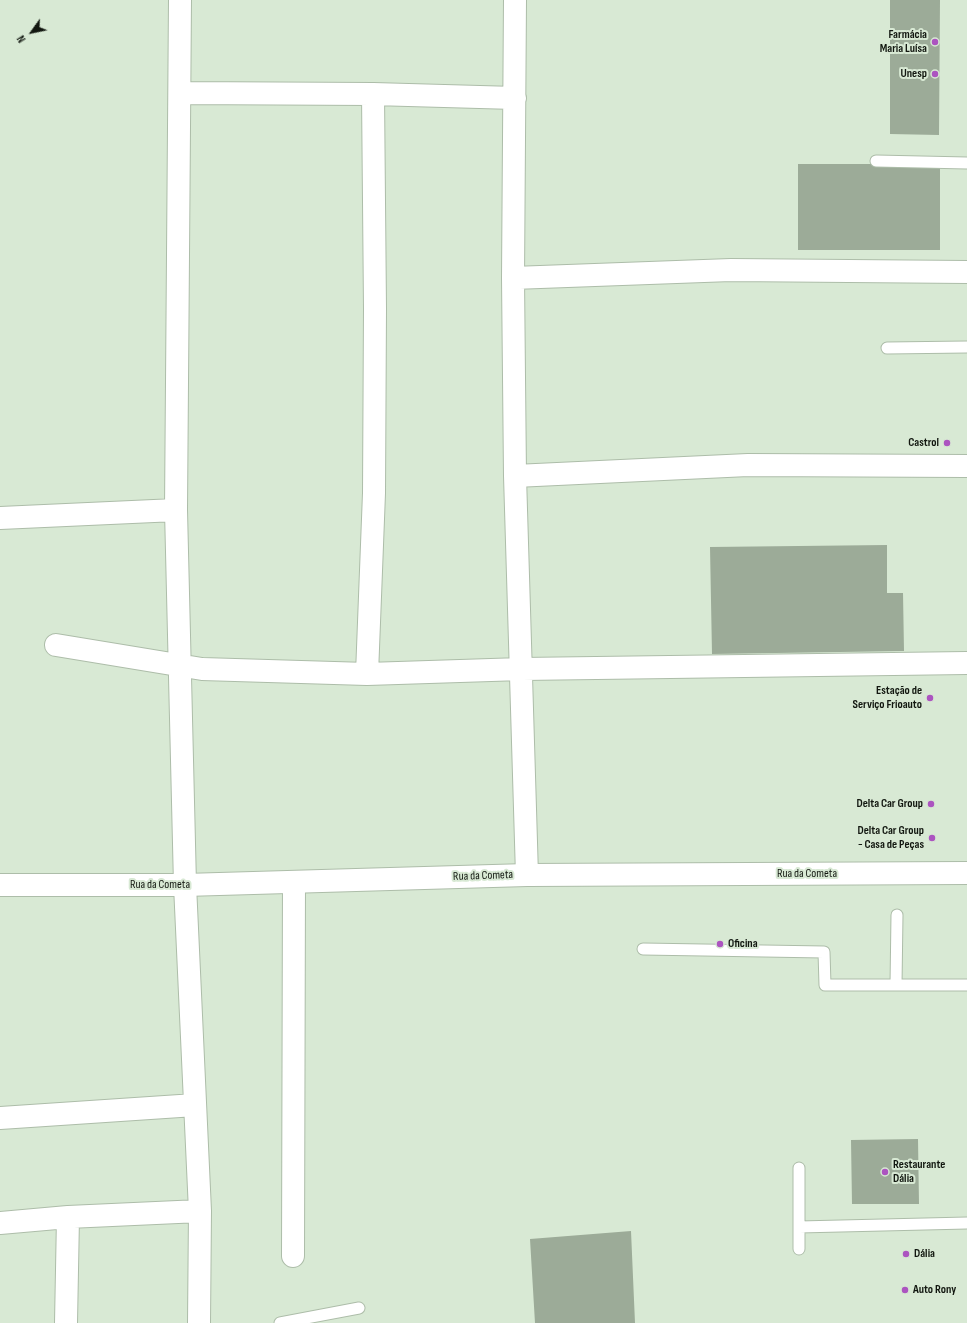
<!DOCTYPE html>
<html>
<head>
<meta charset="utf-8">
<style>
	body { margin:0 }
	#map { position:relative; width:967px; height:1323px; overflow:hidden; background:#d8e9d4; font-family:"Sofia Sans Condensed",sans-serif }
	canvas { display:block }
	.north { position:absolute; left:12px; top:12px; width:40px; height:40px; -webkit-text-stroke:3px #d8e9d4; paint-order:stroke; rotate:237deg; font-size:11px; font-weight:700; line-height:16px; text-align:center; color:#121710 }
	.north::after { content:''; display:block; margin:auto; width:14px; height:18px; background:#121710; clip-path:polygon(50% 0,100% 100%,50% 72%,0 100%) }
</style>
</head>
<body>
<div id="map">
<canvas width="967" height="1323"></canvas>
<div class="north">N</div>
</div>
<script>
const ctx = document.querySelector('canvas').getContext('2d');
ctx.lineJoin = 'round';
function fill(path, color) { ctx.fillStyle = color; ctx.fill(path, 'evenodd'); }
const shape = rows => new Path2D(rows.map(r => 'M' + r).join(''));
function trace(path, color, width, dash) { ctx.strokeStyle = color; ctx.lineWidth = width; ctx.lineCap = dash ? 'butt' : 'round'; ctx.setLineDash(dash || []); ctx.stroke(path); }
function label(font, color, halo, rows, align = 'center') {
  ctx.font = font + ' "Sofia Sans Condensed",sans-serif'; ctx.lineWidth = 4; ctx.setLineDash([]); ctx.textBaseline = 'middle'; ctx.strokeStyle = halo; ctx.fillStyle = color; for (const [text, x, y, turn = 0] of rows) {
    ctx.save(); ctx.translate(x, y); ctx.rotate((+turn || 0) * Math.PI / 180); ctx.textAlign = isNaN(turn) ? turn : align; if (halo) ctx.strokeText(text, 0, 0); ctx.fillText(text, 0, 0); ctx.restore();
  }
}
fill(shape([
	[890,0,940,0,939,135,890,134],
	[798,164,940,164,940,250,798,250],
	[887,545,887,593,903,593,904,651,712,654,710,547],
	[918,1139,919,1204,852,1204,851,1140],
	[631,1231,635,1323,535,1323,530,1239]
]), '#9cab98');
const lane = shape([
	[876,161,967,163],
	[887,348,967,347],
	[643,949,824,952,825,985,967,985],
	[896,985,897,915],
	[799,1168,799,1249],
	[799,1227,967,1223],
	[280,1323,359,1308]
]);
const street = shape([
	[180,0,176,510,185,885,200,1211,199,1323],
	[515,0,513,278,515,476,527,875],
	[180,93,373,94,515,98],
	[513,278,731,270,967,272],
	[515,476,748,465,967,466],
	[0,518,176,510],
	[56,645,202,669,367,674,522,669,967,663],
	[367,674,374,493,375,309,373,94],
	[0,1118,195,1105],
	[0,1223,68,1217,200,1211],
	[293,1256,294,882],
	[66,1323,68,1217]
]);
const secondary = shape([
	[0,885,185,885,527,875,967,873]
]);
trace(lane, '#adbda9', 13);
trace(street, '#adbda9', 24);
trace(secondary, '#adbda9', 24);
trace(lane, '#fff', 11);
trace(street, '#fff', 22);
trace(secondary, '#fff', 22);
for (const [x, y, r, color] of [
	[935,42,4,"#ac54c0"],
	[935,74,4,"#ac54c0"],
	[947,443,4,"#ac54c0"],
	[930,698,4,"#ac54c0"],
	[931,804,4,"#ac54c0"],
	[932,838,4,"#ac54c0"],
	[720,944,4,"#ac54c0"],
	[885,1172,4,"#ac54c0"],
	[906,1254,4,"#ac54c0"],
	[905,1290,4,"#ac54c0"]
]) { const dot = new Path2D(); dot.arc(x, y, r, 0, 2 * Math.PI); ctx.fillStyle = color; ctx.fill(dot); trace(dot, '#d8e9d4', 1.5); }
label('bold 12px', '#121710', '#d8e9d4', [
	["Farmácia",927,35],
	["Maria Luísa",927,49],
	["Unesp",927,74],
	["Castrol",939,443],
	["Estação de",922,691],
	["Serviço Frioauto",922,705],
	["Delta Car Group",923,804],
	["Delta Car Group",924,831],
	["- Casa de Peças",924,845],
	["Oficina",728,944,"left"],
	["Restaurante",893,1165,"left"],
	["Dália",893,1179,"left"],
	["Dália",914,1254,"left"],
	["Auto Rony",913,1290,"left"]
], 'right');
label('12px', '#121710', '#d8e9d4', [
	["Rua da Cometa",807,874],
	["Rua da Cometa",483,876,-2],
	["Rua da Cometa",160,885]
]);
</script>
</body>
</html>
